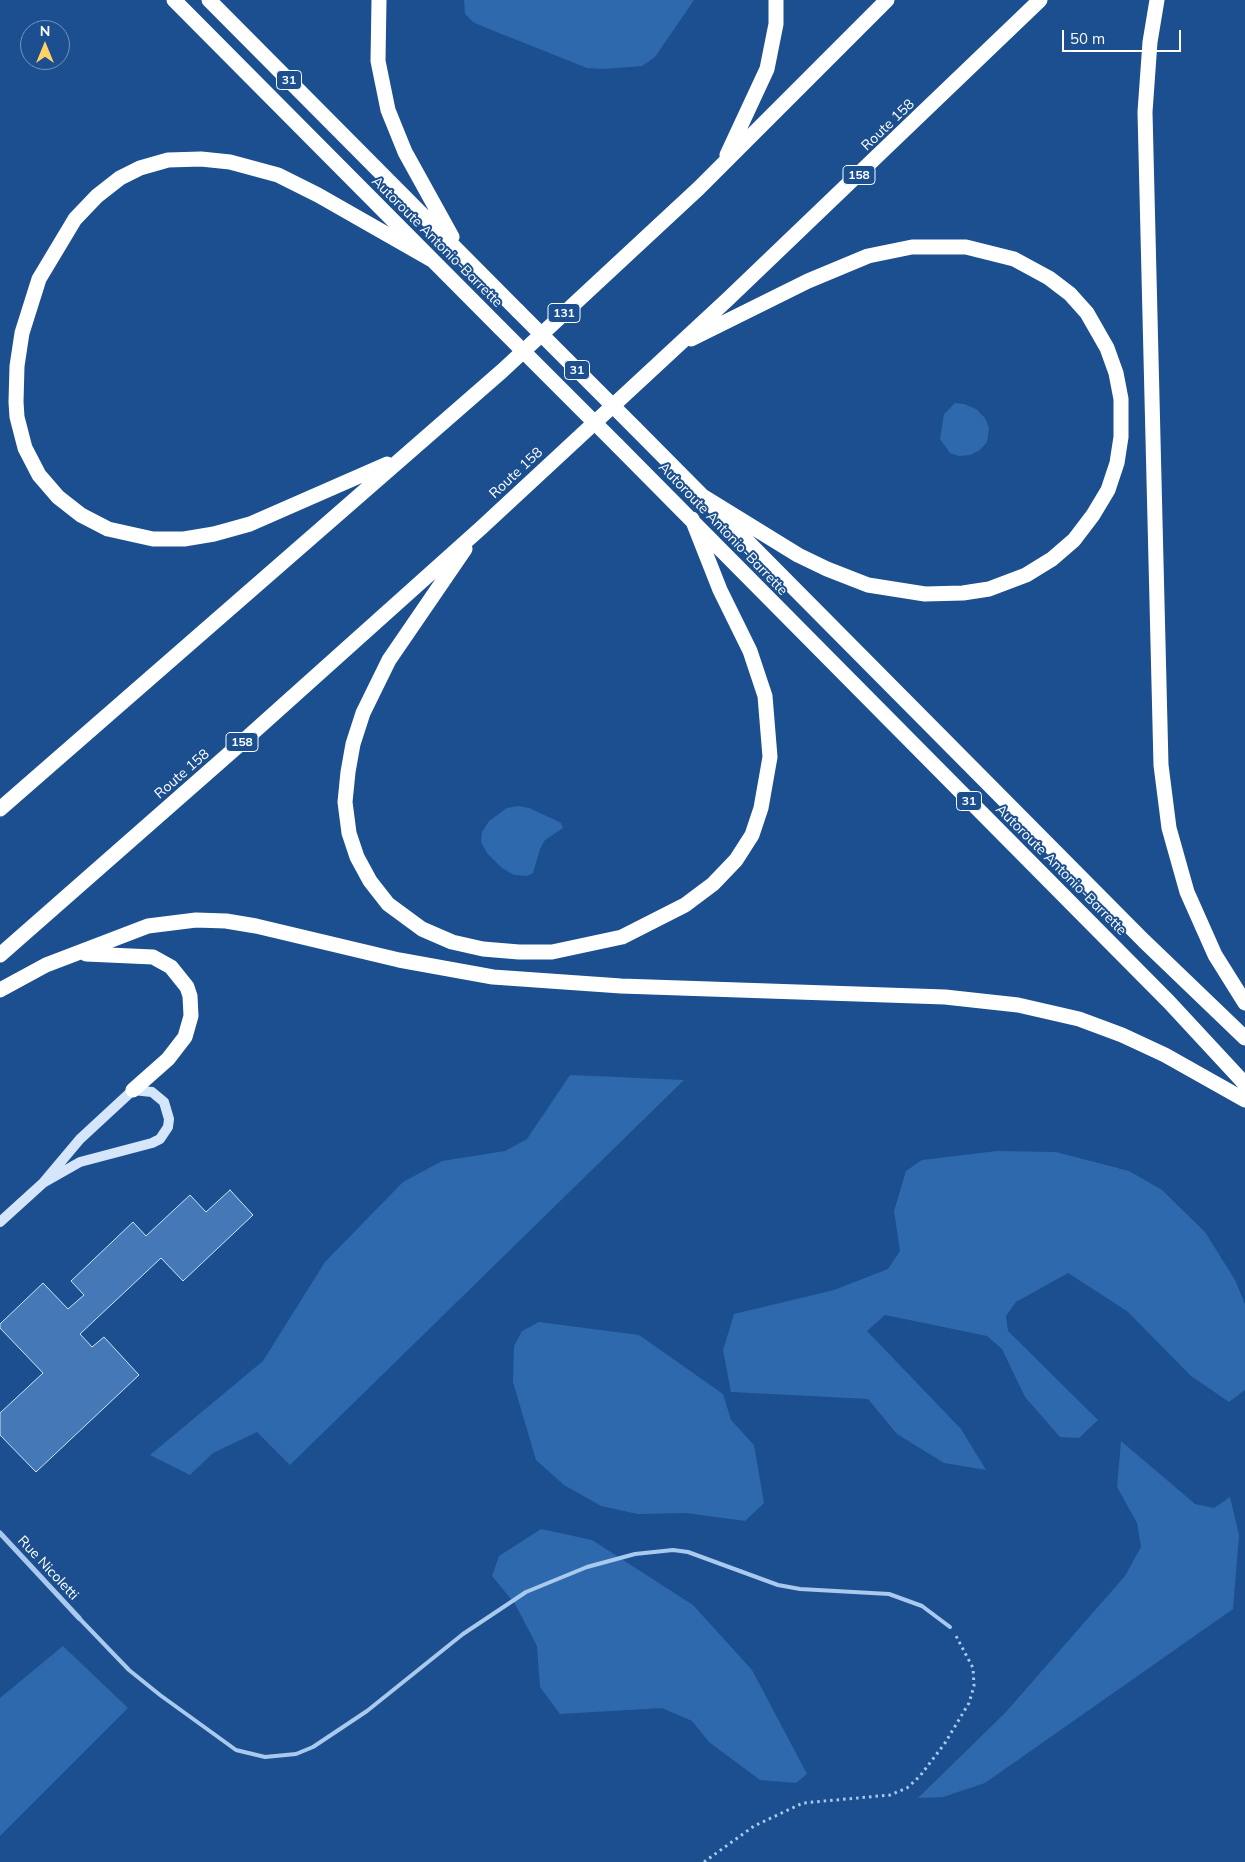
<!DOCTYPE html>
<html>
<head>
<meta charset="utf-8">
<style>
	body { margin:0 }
	#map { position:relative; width:1245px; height:1862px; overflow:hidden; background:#1b4f8f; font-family:Mulish,sans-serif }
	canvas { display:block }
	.north { position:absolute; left:20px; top:20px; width:50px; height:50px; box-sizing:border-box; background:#1b4f8f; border:1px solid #7695bc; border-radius:50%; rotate:0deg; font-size:14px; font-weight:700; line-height:20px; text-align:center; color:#fff }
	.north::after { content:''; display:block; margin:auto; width:18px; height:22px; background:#ffd166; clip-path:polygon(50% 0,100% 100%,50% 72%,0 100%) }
	.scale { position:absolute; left:1062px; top:30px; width:119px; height:22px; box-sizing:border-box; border:2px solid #fff; border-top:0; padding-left:6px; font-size:15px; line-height:18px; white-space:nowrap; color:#fff; -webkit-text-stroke:4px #1b4f8f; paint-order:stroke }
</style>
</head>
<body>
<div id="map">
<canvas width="1245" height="1862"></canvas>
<div class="north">N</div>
<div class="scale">50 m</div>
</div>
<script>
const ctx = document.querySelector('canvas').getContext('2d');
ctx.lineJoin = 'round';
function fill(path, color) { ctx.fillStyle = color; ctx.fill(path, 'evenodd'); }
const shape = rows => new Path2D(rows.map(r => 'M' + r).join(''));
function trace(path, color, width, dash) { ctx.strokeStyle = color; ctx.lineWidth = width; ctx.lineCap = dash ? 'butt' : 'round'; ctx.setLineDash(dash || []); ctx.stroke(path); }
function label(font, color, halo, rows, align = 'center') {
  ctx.font = font + ' Mulish,sans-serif'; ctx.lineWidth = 4; ctx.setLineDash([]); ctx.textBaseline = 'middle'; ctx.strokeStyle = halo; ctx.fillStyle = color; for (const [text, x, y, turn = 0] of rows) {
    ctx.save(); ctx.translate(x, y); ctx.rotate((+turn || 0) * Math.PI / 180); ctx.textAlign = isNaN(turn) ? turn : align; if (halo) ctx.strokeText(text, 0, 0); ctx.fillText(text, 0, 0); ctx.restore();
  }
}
fill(shape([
	[464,0,694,0,655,57,642,66,603,69,587,68,484,27,473,22,465,14],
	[955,403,964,404,976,409,985,418,989,428,987,442,980,450,970,455,959,456,950,453,940,439,944,414],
	[518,806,529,808,553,819,561,823,563,828,545,840,540,849,533,873,527,876,514,875,502,868,487,853,481,842,482,832,489,821,507,808],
	[570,1075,684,1080,290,1465,257,1432,213,1453,190,1475,150,1455,263,1361,325,1262,403,1182,442,1161,505,1151,527,1139],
	[997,1151,1056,1152,1129,1171,1162,1190,1205,1232,1235,1280,1245,1304,1245,1390,1229,1402,1191,1376,1127,1311,1068,1273,1016,1302,1006,1316,1008,1331,1098,1420,1079,1438,1060,1437,1025,1397,1002,1349,987,1336,885,1315,867,1331,961,1429,986,1470,944,1463,897,1434,868,1399,731,1392,723,1350,734,1314,834,1290,888,1269,900,1251,894,1211,906,1171,922,1160],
	[539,1322,639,1335,723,1394,731,1420,754,1445,764,1503,745,1521,686,1513,638,1514,601,1506,564,1485,536,1460,513,1382,514,1346,522,1331],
	[1121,1441,1195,1504,1214,1508,1230,1497,1239,1535,1233,1609,985,1783,943,1797,918,1798,1005,1713,1125,1576,1141,1547,1137,1523,1117,1487],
	[541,1529,592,1540,693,1605,752,1670,807,1774,796,1783,760,1780,709,1742,692,1721,662,1708,560,1714,540,1687,537,1646,515,1604,492,1576,499,1556],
	[63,1646,128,1708,0,1836,0,1698]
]), '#2e69ad');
const building = shape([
	[230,1190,253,1215,183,1281,161,1258,80,1334,92,1347,104,1337,139,1375,36,1472,0,1435,0,1413,43,1373,0,1328,0,1324,43,1283,68,1309,84,1295,71,1281,133,1222,146,1236,190,1195,206,1212,230,1190]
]);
fill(building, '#4478b7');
trace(building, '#cfe3fa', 1);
trace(shape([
	[704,1862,754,1826,803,1803,890,1795,907,1788,920,1776,945,1743,969,1703,974,1686,973,1668,955,1634]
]), '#a9c9ee', 3, [2.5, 4]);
trace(shape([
	[79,1618,129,1670,160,1695,236,1750,265,1757,296,1754,313,1747,367,1711,463,1634,526,1592,587,1567,635,1554,673,1550,688,1552,778,1585,800,1589,889,1594,922,1606,950,1627]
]), '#a9c9ee', 4);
trace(shape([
	[0,1533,79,1618]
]), '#a9c9ee', 5);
trace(shape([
	[0,1222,43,1183,80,1139,133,1090,152,1092,164,1102,169,1119,168,1127,160,1139,152,1143,80,1162,43,1183]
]), '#d6e6fa', 10);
trace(shape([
	[174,0,500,328],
	[209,0,518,311],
	[379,0,378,61,388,110,405,152,452,237],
	[1157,0,1150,42,1145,112,1161,765,1169,828,1187,892,1215,955,1245,1003],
	[727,155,767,69,776,24,776,0],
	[691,339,808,281,868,256,912,247,966,247,1014,259,1049,278,1070,294,1087,313,1107,348,1116,373,1121,399,1121,437,1117,463,1108,490,1093,515,1074,540,1052,559,1026,575,989,589,963,593,925,594,868,585,827,569,798,555,699,494],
	[635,428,1144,941,1245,1038],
	[617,445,1169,1002,1245,1084],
	[387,464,250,524,214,534,184,539,153,539,108,529,81,515,58,497,39,475,25,448,17,417,16,402,17,366,22,333,39,279,75,219,97,196,120,178,140,168,168,160,201,159,230,162,278,175,318,195,432,260],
	[465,549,389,660,363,713,353,744,348,772,345,802,349,833,357,857,370,881,388,904,422,929,452,942,483,949,519,952,552,952,622,937,685,905,713,884,736,860,752,835,761,808,770,757,765,696,750,651,720,590,692,519],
	[0,809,502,371,699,188,887,0],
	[86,954,153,957,171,967,187,987,190,996,191,1016,185,1037,168,1059,133,1090],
	[0,955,239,745,481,528,728,299,1040,0],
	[0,990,46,965,148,926,196,920,226,921,256,926,399,960,493,977,621,986,945,997,1018,1005,1079,1019,1122,1035,1165,1055,1245,1100]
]), '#fff', 15);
trace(shape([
	[518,311,635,428],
	[500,328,617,445]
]), '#fff', 15);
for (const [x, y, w] of [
	[289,80,25],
	[859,175,32],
	[564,313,32],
	[577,370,25],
	[242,742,32],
	[969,801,25]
]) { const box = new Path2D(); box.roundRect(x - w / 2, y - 9.5, w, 19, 4); ctx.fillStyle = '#1b4f8f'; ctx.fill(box); trace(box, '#fff', 1); }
label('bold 12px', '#fff', null, [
	["31",289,80],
	["158",859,175],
	["131",564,313],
	["31",577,370],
	["158",242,742],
	["31",969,801]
]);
label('14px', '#fff', '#1b4f8f', [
	["Route 158",888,125,-44],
	["Autoroute Antonio-Barrette",437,242,45],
	["Route 158",516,473,-43],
	["Autoroute Antonio-Barrette",723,529,46],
	["Route 158",182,774,-41],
	["Autoroute Antonio-Barrette",1061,870,45],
	["Rue Nicoletti",48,1568,47]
]);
</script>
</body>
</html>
